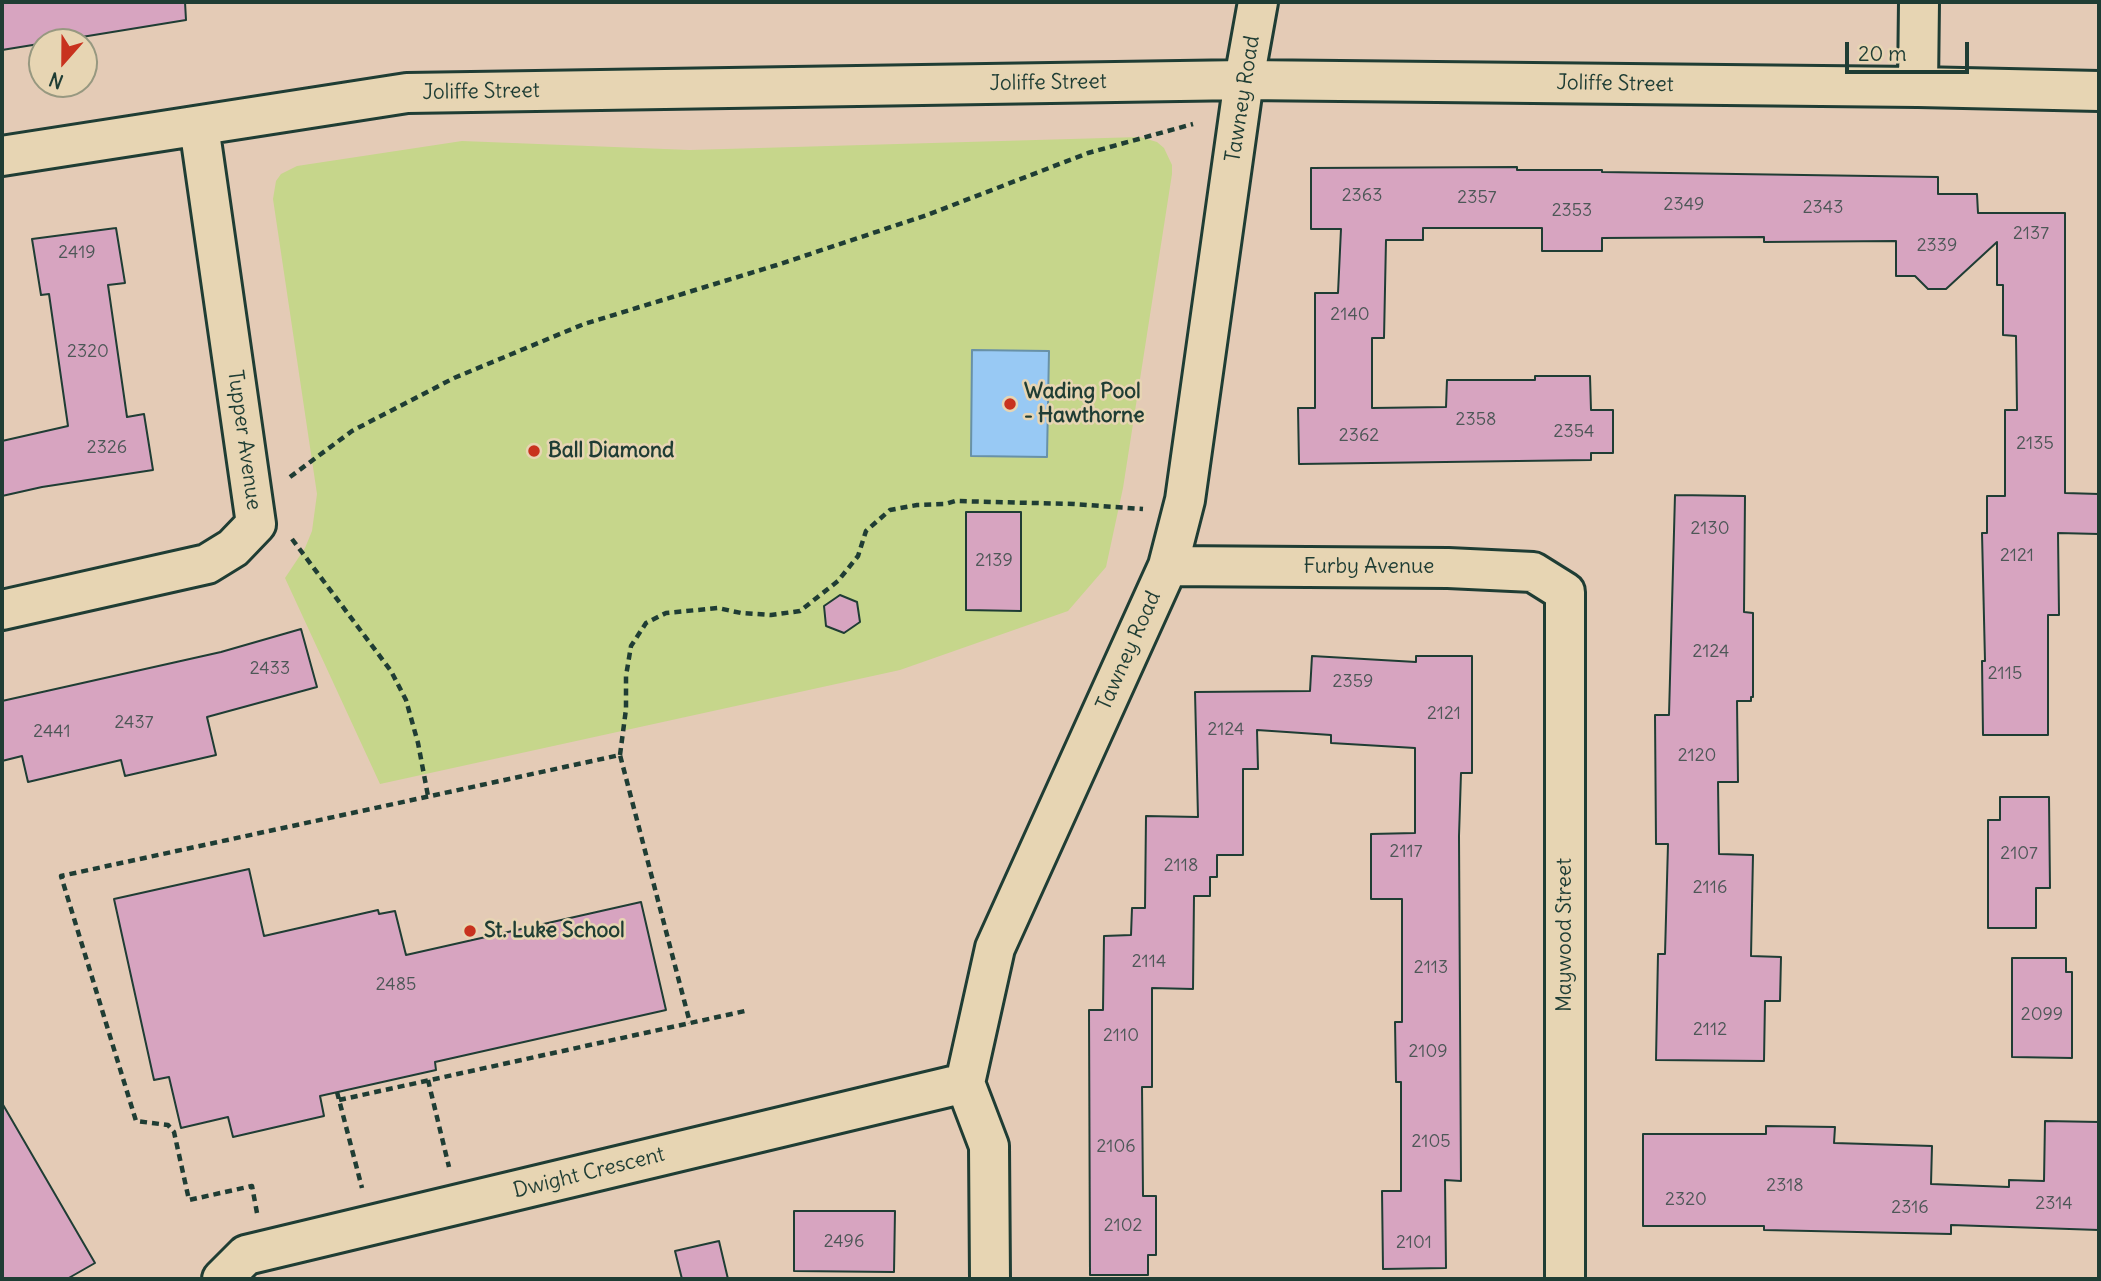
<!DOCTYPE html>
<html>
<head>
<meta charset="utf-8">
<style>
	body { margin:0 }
	#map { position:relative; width:2101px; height:1281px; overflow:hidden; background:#e4cbb6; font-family:Delius,sans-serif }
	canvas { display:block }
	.frame { position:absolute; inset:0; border:4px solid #1f3d34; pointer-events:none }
	.north { position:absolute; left:28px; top:28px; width:70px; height:70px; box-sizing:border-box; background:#e7d5b3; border:2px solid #979880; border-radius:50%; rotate:201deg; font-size:19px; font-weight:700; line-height:28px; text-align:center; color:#1f3d34 }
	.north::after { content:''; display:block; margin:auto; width:24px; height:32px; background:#c8321e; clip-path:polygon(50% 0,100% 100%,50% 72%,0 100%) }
	.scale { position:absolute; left:1845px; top:42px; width:124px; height:32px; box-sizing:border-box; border:4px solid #1f3d34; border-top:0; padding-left:9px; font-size:21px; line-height:24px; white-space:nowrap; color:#1f3d34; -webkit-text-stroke:5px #e7d5b3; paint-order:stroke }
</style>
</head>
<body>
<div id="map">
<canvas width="2101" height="1281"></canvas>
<div class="frame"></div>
<div class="north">N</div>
<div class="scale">20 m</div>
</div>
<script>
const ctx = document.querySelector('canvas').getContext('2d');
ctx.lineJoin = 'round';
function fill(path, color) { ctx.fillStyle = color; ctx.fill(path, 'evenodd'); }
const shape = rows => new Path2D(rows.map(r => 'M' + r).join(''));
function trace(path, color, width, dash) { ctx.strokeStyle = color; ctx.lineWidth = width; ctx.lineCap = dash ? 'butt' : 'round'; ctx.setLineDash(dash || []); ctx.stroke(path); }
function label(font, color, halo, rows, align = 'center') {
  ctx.font = font + ' Delius,sans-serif'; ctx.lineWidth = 5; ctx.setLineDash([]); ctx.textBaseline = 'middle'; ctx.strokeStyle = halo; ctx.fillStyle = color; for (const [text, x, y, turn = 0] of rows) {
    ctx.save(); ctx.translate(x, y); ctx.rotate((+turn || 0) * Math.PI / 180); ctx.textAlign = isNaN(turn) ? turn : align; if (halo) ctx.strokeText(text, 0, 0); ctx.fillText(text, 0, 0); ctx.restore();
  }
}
fill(shape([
	[1140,137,1157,142,1164,148,1172,165,1172,174,1123,488,1106,567,1068,611,900,670,380,784,285,578,305,548,312,531,317,494,273,199,276,181,281,174,297,166,462,141,690,150]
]), '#c6d68b');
const water = shape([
	[972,350,1049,351,1047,457,971,456,972,350]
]);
fill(water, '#98c9f4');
trace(water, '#6891a7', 2);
const building = shape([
	[2,2,185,2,186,20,2,50,2,2],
	[1517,167,1517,170,1602,170,1602,172,1938,177,1938,194,1977,194,1978,213,2065,213,2065,493,2099,494,2099,534,2058,533,2059,615,2048,615,2048,735,1983,735,1982,661,1985,661,1982,533,1987,533,1987,496,2005,496,2005,410,2017,410,2016,336,2003,335,2003,285,1997,285,1997,242,1946,289,1928,289,1915,276,1896,276,1896,241,1764,242,1764,237,1602,238,1602,251,1542,251,1542,228,1423,228,1423,240,1386,240,1384,338,1372,338,1372,408,1446,407,1447,380,1535,380,1535,376,1590,376,1591,410,1613,410,1613,453,1591,453,1591,460,1299,464,1298,408,1315,408,1315,293,1338,293,1341,229,1311,229,1311,168,1517,167],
	[116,228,125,283,108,285,127,417,144,414,153,470,42,487,2,496,2,441,68,426,49,294,41,295,32,239,116,228],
	[1675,495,1745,496,1744,612,1753,613,1753,697,1751,697,1751,701,1737,701,1738,782,1718,782,1719,854,1753,855,1751,956,1781,957,1780,1001,1765,1001,1764,1061,1656,1060,1658,954,1665,954,1668,844,1656,844,1655,715,1669,715,1675,495],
	[966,512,1021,512,1021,611,966,610,966,512],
	[840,595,857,602,860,622,844,633,826,626,824,606,840,595],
	[301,629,317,687,207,717,216,755,125,776,121,760,28,782,22,756,2,761,2,701,221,652,301,629],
	[1312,656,1416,662,1416,656,1472,656,1472,773,1461,773,1459,836,1461,1181,1445,1180,1446,1268,1383,1269,1382,1191,1401,1191,1401,1082,1396,1082,1395,1022,1402,1022,1402,899,1371,899,1371,834,1415,833,1415,748,1331,743,1331,735,1257,730,1258,769,1243,769,1243,855,1217,855,1217,877,1210,877,1210,896,1194,896,1193,989,1152,988,1152,1087,1142,1087,1143,1196,1156,1196,1156,1255,1148,1255,1148,1275,1090,1275,1089,1010,1103,1010,1104,936,1131,935,1132,908,1145,908,1146,816,1198,817,1195,692,1310,691,1312,656],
	[2000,797,2049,797,2050,888,2036,888,2036,928,1988,928,1988,820,2000,820,2000,797],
	[249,869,264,936,378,910,379,914,395,911,406,955,641,902,666,1010,435,1062,436,1070,320,1096,324,1116,233,1137,228,1117,181,1128,169,1077,154,1080,114,899,249,869],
	[2012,958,2066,958,2066,972,2072,972,2072,1058,2012,1057,2012,958],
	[2,1103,95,1263,67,1279,2,1279,2,1103],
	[2045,1121,2099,1122,2099,1230,1951,1225,1951,1234,1764,1230,1764,1226,1643,1226,1643,1134,1766,1134,1766,1126,1835,1127,1834,1143,1932,1146,1931,1184,2009,1187,2009,1180,2044,1181,2045,1121],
	[794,1211,895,1211,894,1272,794,1271,794,1211],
	[719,1241,728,1279,682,1279,675,1251,719,1241]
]);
fill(building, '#d7a4c0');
trace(building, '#1f3d34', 2);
const minor = shape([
	[1918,87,1919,2],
	[2,156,407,93,1244,80,1918,87,2099,91],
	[1168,566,1448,568,1533,572,1565,592,1565,1279],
	[2,610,207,564,233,548,256,524,199,126],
	[222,1279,246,1255,965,1083],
	[990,1279,989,1146,965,1083,995,948,1168,566,1185,500,1244,80,1258,2]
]);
trace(minor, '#1f3d34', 44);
trace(shape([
	[290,477,352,431,454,378,584,324,777,265,927,215,1088,153,1193,124],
	[292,539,391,671,406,700,418,743,428,796],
	[620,755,626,709,626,676,631,646,646,623,666,613,718,608,741,613,771,615,800,611,838,581,858,556,866,531,890,510,917,505,945,504,955,501,1074,504,1143,509],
	[428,1080,449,1167],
	[337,1092,362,1188],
	[339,1100,745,1011],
	[257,1213,252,1186,189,1200,174,1132,168,1125,136,1121,61,876,620,755,690,1023]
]), '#1f3d34', 4.5, [7, 5]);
trace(minor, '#e7d5b3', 38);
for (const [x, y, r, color] of [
	[1010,404,7,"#c8321e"],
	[534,451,7,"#c8321e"],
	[470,931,7,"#c8321e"]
]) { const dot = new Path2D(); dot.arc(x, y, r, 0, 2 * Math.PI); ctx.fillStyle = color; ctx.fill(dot); trace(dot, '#e7d5b3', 2.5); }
label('18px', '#4d5757', null, [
	["2363",1362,196],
	["2357",1477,198],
	["2349",1684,205],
	["2343",1823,208],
	["2353",1572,211],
	["2137",2031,234],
	["2339",1937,246],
	["2419",77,253],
	["2140",1350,315],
	["2320",88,352],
	["2358",1476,420],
	["2354",1574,432],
	["2362",1359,436],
	["2135",2035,444],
	["2326",107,448],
	["2130",1710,529],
	["2121",2017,556],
	["2139",994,561],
	["2124",1711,652],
	["2433",270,669],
	["2115",2005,674],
	["2359",1353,682],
	["2121",1444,714],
	["2437",134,723],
	["2124",1226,730],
	["2441",52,732],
	["2120",1697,756],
	["2117",1406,852],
	["2107",2019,854],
	["2118",1181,866],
	["2116",1710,888],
	["2114",1149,962],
	["2113",1431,968],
	["2485",396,985],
	["2099",2042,1015],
	["2112",1710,1030],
	["2110",1121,1036],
	["2109",1428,1052],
	["2105",1431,1142],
	["2106",1116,1147],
	["2318",1785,1186],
	["2320",1686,1200],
	["2314",2054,1204],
	["2316",1910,1208],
	["2102",1123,1226],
	["2496",844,1242],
	["2101",1414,1243]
]);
label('21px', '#1f3d34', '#e7d5b3', [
	["Joliffe Street",1048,83,-1],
	["Joliffe Street",1615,84,1],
	["Joliffe Street",481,92,-1],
	["Tawney Road",1243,99,-81],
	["Tupper Avenue",244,440,82],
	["Furby Avenue",1369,567],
	["Tawney Road",1129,651,-66],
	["Maywood Street",1565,935,-90],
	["Dwight Crescent",589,1173,-14]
]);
label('bold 21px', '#1f3d34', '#e7d5b3', [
	["Wading Pool",1024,392],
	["- Hawthorne",1024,416],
	["Ball Diamond",548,451],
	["St. Luke School",484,931]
], 'left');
</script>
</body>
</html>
